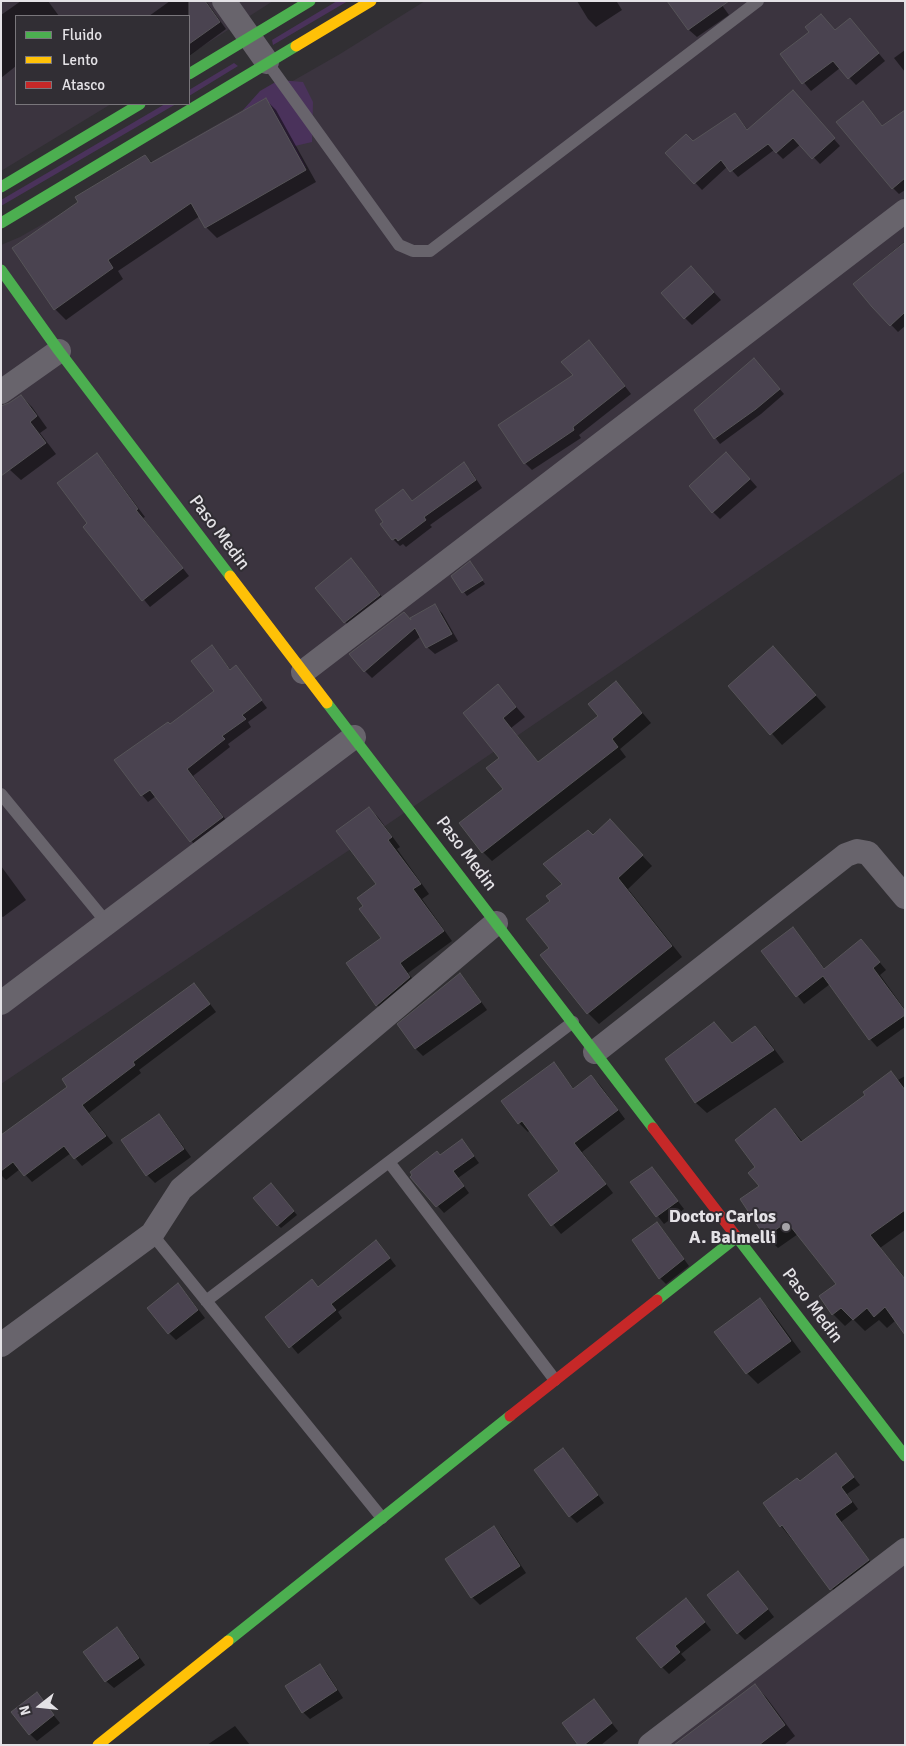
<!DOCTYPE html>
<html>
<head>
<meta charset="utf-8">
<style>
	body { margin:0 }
	#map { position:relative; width:906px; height:1746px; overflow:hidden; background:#312f33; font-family:Signika,sans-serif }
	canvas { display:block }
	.frame { position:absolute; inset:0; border:2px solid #e4e2e6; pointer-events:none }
	.legend { position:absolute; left:15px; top:15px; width:175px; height:90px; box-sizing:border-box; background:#312e34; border:1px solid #79767b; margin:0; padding:6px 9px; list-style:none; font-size:15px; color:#e4e2e6 }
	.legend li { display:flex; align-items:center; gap:10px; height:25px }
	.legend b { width:25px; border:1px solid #79767b }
	.north { position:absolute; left:15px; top:1681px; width:50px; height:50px; -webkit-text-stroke:4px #312e34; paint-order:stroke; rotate:254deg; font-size:14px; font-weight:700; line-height:20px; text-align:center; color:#e4e2e6 }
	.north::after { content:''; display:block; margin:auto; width:18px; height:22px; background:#e4e2e6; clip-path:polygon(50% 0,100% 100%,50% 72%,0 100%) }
</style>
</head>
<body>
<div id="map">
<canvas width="906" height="1746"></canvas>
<div class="frame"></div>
<ul class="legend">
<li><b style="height:6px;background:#4caf50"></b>Fluido</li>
<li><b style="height:6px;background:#ffc107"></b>Lento</li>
<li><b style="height:6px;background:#c62828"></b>Atasco</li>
</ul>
<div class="north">N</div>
</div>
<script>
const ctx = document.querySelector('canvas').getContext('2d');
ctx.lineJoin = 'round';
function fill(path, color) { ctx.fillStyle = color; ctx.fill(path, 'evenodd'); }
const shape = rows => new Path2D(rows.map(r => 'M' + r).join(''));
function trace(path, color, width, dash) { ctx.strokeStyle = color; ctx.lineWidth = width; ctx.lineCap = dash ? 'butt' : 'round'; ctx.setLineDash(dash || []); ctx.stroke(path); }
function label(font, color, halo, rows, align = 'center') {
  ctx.font = font + ' Signika,sans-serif'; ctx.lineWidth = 4; ctx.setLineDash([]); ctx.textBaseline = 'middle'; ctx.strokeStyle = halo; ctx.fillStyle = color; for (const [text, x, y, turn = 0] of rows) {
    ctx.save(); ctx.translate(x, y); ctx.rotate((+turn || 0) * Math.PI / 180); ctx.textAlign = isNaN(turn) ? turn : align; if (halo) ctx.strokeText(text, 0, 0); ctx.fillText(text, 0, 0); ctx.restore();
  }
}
fill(shape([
	[1,1,273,1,189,55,189,16,16,16,16,104,111,104,1,171],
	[425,1,905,1,905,471,385,826,1,1084,1,245,20,237,340,54],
	[905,1562,905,1745,663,1745]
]), '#3b343f');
fill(shape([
	[337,1,348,1,273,45,272,40],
	[234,63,238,66,189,96,189,90],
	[279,80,303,82,313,102,312,142,295,146,306,167,209,222,248,124,243,110,260,91],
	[165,104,176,104,1,206,1,200]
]), '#4a325b');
fill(shape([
	[21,1,48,1,59,16,16,16,16,66,1,78,1,15],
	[170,1,206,1,226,29,189,56,189,16,149,16],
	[577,1,618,1,617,2,622,10,596,27,588,19],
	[719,1,729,15,697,37,689,30],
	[857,27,885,61,856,85,840,68,811,91,781,55,836,31],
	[905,50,905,72,894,58],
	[265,99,276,110,316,182,217,238,206,227,200,216,118,271,123,279,66,320,55,309,80,202,145,156,153,163],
	[799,99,840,146,820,164,801,144,783,159,774,150,738,177,728,166,702,190,667,153,693,143,735,114,748,130],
	[863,103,883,127,905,112,905,190,899,194,893,188],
	[905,241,905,326,898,332,873,306,854,284],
	[698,275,721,300,692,325,685,318],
	[596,349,631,394,579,435,581,438,532,470,525,463,574,376],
	[759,365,784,394,761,414,720,444,695,411],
	[21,396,32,407,47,428,40,433,56,454,21,480,10,470,3,407],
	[97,455,104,462,145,517,143,518,189,576,150,607,84,527,89,524],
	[734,461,757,487,720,519,713,512],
	[464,464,471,471,482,488,430,525,432,527,406,547,403,544,400,546,393,539,403,491,413,502],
	[470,563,485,584,467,596,452,576],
	[358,567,387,603,352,630,317,588],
	[435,606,442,613,458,641,435,654,427,647,421,636,372,678,365,671,410,620],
	[212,647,231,670,242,674,267,708,248,722,251,727,228,744,230,747,193,776,229,824,197,848,156,796,148,802,142,795,170,725,216,692],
	[773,648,826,707,782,745,730,686],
	[616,682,651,723,620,749,626,757,492,861,483,852,505,789,501,758,498,686,525,717,511,728,539,763,600,716],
	[368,808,378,817,400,847,397,849,429,894,422,899,452,941,408,973,419,987,386,1014,377,1005,348,964,383,938,364,906,377,884],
	[620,832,652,866,628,889,682,957,599,1024,588,1013,551,948,552,901,593,837],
	[1,866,26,900,3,917,1,916],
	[793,929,825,969,861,940,886,970,880,975,905,1010,905,1027,877,1047,870,1039,830,984,804,1004,763,952],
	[460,975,467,982,487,1010,423,1056,416,1049,399,1025],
	[201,992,216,1012,139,1070,141,1073,89,1113,113,1143,82,1166,71,1153,32,1182,20,1169,6,1180,1,1175,1,1137],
	[714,1024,733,1044,755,1027,766,1038,784,1062,707,1113,696,1103,667,1060],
	[554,1064,574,1089,591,1076,600,1085,625,1119,582,1152,613,1193,561,1234,529,1196,561,1171,530,1130,528,1132,519,1123],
	[891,1073,898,1080,905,1076,905,1230,880,1248,905,1278,905,1332,896,1320,887,1328,879,1320,865,1331,853,1319,845,1326,833,1314,838,1284,798,1234,778,1248,766,1236,757,1167,775,1110,803,1142,867,1095],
	[159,1115,166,1123,191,1157,155,1183,147,1175,123,1141],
	[462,1140,479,1163,458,1178,469,1193,444,1213,412,1177],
	[652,1168,684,1209,664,1224,632,1183],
	[274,1188,297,1215,281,1228,278,1225],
	[663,1230,689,1266,666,1284,660,1278],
	[383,1249,396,1266,338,1312,342,1318,298,1354,267,1317],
	[185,1292,205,1318,176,1340,169,1333],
	[760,1300,771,1311,801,1352,758,1384,747,1373],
	[563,1450,570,1457,604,1503,577,1523,570,1516],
	[836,1455,860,1485,847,1494,858,1509,841,1522,875,1568,838,1596,781,1526,800,1483],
	[494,1528,501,1535,526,1573,480,1605,472,1597,447,1559],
	[745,1580,774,1617,745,1640,738,1633],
	[693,1607,711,1630,681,1654,686,1660,669,1674,662,1667],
	[117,1629,124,1636,145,1665,114,1688,106,1681,85,1652],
	[319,1665,327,1673,343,1698,310,1719,303,1712],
	[755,1686,766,1697,795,1736,784,1745,676,1745],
	[36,1694,60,1723,37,1741,30,1734],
	[594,1701,618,1731,601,1745,580,1745],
	[235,1726,250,1745,207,1745]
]), '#0007');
const building = shape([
	[189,1,205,1,220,22,189,44,189,1],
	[667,1,729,1,688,30,667,1],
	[821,14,835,30,850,18,879,53,848,79,833,61,802,84,780,54,809,32,805,27,821,14],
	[793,90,835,138,812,159,793,138,776,153,768,144,730,172,721,160,694,184,665,153,686,134,693,141,735,113,747,130,793,90],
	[266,98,306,170,205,228,191,203,108,260,113,268,54,310,12,248,78,202,75,197,145,155,151,163,266,98],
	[863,101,882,126,905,110,905,178,892,189,836,122,863,101],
	[905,242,905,312,890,326,872,307,853,284,905,242],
	[691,266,714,292,684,319,661,293,691,266],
	[589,340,625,386,573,427,574,430,524,464,498,425,573,375,561,362,589,340],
	[754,358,780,389,756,409,714,439,694,410,754,358],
	[21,395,37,416,30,422,46,443,1,476,1,406,9,403,21,395],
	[726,452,750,479,712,513,689,486,726,452],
	[97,453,138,509,136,510,183,568,142,601,83,527,87,523,57,483,97,453],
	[464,462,476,480,424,517,426,520,398,541,396,538,392,540,380,524,383,522,375,510,403,489,412,501,464,462],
	[351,558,380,595,344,623,315,588,351,558],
	[470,561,483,580,462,593,451,576,470,561],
	[435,604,452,634,426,648,415,628,364,672,349,654,404,612,411,620,410,618,435,604],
	[212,645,230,670,236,665,262,700,242,715,246,719,222,736,225,739,187,769,223,817,190,842,150,790,141,796,114,760,168,722,170,724,214,691,191,661,212,645],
	[773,646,816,695,770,735,728,686,773,646],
	[616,681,642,713,612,739,618,747,482,853,459,823,503,789,486,768,499,758,463,713,498,684,516,707,503,718,538,762,598,716,588,704,616,681],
	[369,807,392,837,388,840,421,884,413,889,444,931,400,963,410,977,376,1006,346,963,381,938,359,909,363,906,357,898,376,884,336,831,369,807],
	[610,819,643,855,618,878,672,946,587,1014,540,955,549,948,526,919,550,901,546,896,562,884,543,864,588,830,593,835,610,819],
	[793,927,824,969,861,939,880,962,873,968,905,1011,905,1015,869,1040,823,976,796,997,761,951,793,927],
	[460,973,481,1002,415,1049,397,1024,460,973],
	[194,983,210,1004,133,1062,135,1065,82,1105,106,1136,74,1159,64,1146,24,1176,13,1162,1,1171,1,1135,67,1087,62,1079,194,983],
	[714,1022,732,1043,755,1026,774,1050,695,1103,665,1059,714,1022],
	[554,1062,573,1089,591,1075,618,1110,574,1143,606,1184,551,1226,528,1195,559,1171,522,1121,518,1124,501,1101,554,1062],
	[891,1071,905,1090,905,1210,870,1235,905,1279,905,1335,885,1307,874,1317,867,1308,853,1320,841,1308,832,1315,819,1296,836,1284,821,1265,787,1222,765,1237,740,1199,759,1186,748,1173,755,1167,735,1140,775,1108,801,1142,865,1095,863,1092,891,1071],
	[159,1114,184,1149,146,1176,121,1140,159,1114],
	[462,1139,474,1156,453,1171,464,1186,436,1207,410,1177,412,1175,410,1172,437,1151,440,1155,462,1139],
	[652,1167,678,1201,656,1217,630,1182,652,1167],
	[271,1183,294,1211,277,1226,253,1198,271,1183],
	[657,1222,684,1259,659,1279,632,1240,657,1222],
	[376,1240,390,1258,331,1304,336,1310,289,1348,265,1317,312,1279,318,1287,376,1240],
	[178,1283,198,1310,168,1334,147,1308,178,1283],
	[760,1298,791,1341,746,1374,714,1332,760,1298],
	[563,1448,598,1495,569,1517,534,1470,563,1448],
	[836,1453,854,1477,841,1487,852,1502,835,1514,869,1560,830,1590,782,1525,780,1527,763,1503,797,1478,800,1481,836,1453],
	[494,1526,520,1566,471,1598,445,1559,494,1526],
	[738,1571,768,1609,737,1634,707,1595,738,1571],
	[686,1598,705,1622,675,1646,680,1652,661,1668,636,1638,686,1598],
	[117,1627,139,1658,105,1682,83,1652,117,1627],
	[320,1664,337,1690,302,1713,285,1686,320,1664],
	[755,1684,785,1725,759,1745,674,1745,755,1684],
	[37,1692,54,1715,29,1735,11,1712,37,1692],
	[594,1699,612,1723,584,1745,578,1745,562,1723,594,1699]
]);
fill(building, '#4a4350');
trace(building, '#565458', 1);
trace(shape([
	[267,62,399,245,413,251,430,251,758,1],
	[1,794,107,923],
	[389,1162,555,1380],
	[152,1234,382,1518],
	[206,1301,573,1022]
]), '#68646c', 12);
trace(shape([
	[224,1,267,62],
	[1,392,59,351],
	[303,672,905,211],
	[1,1003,354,737],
	[595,1052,846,855,857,851,868,853,905,897],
	[1,1345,152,1234,181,1189,496,923],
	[650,1745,905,1550]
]), '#68646c', 24);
trace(shape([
	[189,74,310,1],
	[1,187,140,104],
	[1,223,296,46],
	[1,270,59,351,230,576],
	[327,703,653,1128],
	[736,1236,905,1456],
	[657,1300,737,1237],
	[228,1641,510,1416]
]), '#4caf50', 11);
trace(shape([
	[296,46,371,1],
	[230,576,327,703],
	[98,1745,228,1641]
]), '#ffc107', 11);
trace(shape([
	[653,1128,736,1236],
	[510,1416,657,1300]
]), '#c62828', 11);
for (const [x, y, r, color] of [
	[786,1227,5,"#a5a3a7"]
]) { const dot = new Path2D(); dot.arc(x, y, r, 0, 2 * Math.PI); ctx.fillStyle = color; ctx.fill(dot); trace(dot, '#312e34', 2); }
label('18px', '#e4e2e6', '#312e34', [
	["Paso Medin",219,533,53],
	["Paso Medin",466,854,53],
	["Paso Medin",812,1306,53]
]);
label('bold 18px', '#e4e2e6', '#312e34', [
	["Doctor Carlos",776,1217],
	["A. Balmelli",776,1238]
], 'right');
</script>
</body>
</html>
